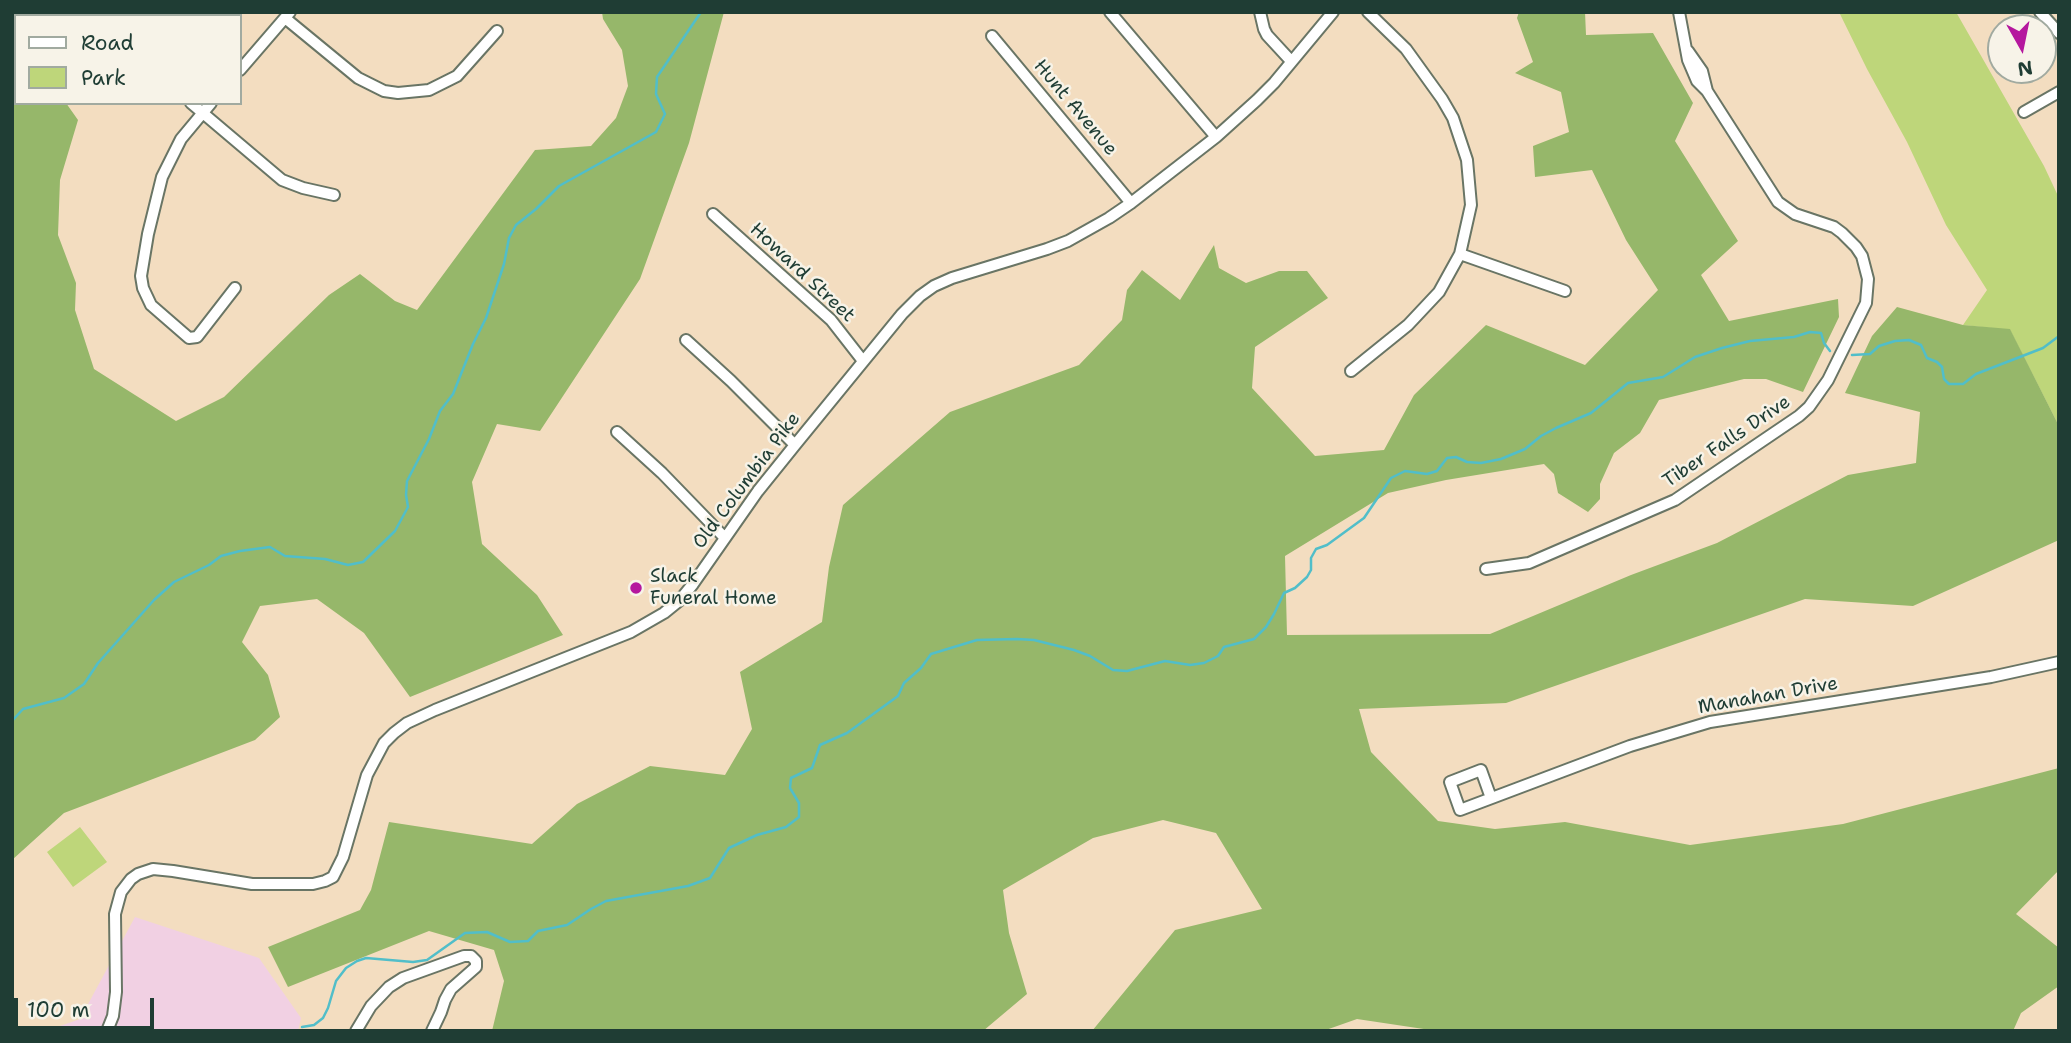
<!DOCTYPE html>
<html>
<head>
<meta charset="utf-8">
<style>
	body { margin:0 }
	#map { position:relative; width:2071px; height:1043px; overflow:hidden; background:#f3ddc0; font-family:"Shantell Sans",sans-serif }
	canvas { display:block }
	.frame { position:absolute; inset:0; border:14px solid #1f3d34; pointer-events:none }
	.legend { position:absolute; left:14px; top:14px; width:228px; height:91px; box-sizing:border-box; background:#f7f3e8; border:2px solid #a1aaa0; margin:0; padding:9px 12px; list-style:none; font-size:21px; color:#1f3d34 }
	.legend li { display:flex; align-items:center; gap:14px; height:35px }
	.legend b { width:35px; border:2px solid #a1aaa0 }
	.north { position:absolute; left:1987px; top:14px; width:70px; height:70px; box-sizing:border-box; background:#f7f3e8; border:2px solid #a1aaa0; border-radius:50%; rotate:171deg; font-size:19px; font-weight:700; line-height:28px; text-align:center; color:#1f3d34 }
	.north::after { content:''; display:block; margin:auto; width:24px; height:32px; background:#b5179e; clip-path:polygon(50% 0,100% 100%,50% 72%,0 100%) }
	.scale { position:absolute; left:14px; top:998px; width:140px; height:32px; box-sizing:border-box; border:4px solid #1f3d34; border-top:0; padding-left:9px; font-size:21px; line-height:24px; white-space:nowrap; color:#1f3d34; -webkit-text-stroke:5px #f7f3e8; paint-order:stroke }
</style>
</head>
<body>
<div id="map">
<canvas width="2071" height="1043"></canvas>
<div class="frame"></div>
<ul class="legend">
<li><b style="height:9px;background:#fff"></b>Road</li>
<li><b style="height:19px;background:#bed67a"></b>Park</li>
</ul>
<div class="north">N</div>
<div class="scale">100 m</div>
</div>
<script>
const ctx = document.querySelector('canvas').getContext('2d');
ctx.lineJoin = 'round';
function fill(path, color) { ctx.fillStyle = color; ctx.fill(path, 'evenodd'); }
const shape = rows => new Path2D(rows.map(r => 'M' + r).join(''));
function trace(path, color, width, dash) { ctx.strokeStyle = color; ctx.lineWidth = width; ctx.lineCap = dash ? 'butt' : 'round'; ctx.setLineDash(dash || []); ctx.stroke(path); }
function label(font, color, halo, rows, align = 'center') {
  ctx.font = font + ' "Shantell Sans",sans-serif'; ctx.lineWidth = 5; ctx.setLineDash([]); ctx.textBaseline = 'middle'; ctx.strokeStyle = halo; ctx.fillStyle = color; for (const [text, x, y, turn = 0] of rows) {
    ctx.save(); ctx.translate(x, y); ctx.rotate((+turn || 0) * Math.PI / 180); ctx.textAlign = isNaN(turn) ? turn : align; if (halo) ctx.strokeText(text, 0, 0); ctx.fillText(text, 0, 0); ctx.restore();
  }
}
fill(shape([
	[135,917,259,958,301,1018,298,1031,46,1031,80,1019]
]), '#f1d0e3');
fill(shape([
	[1839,12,1956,12,2044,166,2059,198,2059,426,2010,330,1963,325,1987,290,1946,225,1907,142,1867,69],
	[80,827,107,862,73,887,47,852]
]), '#bed67a');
fill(shape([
	[12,12,64,12,63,16,16,16,16,103,66,103,78,120,60,180,58,235,76,283,75,310,94,369,176,421,224,397,329,295,360,274,395,301,417,310,535,150,591,146,616,118,628,86,622,50,603,19,602,12,724,12,689,143,640,279,540,431,497,424,472,482,482,544,537,595,563,635,410,697,364,633,317,599,260,606,242,642,268,675,280,717,255,740,64,813,12,860],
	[1519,12,1585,12,1586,35,1653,33,1693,103,1675,141,1738,241,1701,275,1729,321,1838,299,1839,317,1803,392,1766,379,1744,379,1659,400,1640,433,1614,453,1600,484,1600,499,1588,512,1558,493,1554,474,1544,464,1446,480,1388,493,1285,556,1287,635,1490,634,1631,575,1717,543,1848,475,1916,463,1920,412,1845,393,1872,336,1897,307,1963,325,2010,329,2059,426,2059,540,1913,606,1805,599,1506,703,1359,709,1371,752,1438,821,1495,829,1565,822,1690,845,1843,824,2059,768,2059,870,2016,914,2059,948,2059,986,2021,1013,2013,1031,1437,1031,1357,1019,1323,1031,1092,1031,1175,930,1262,909,1216,833,1163,820,1093,838,1003,890,1009,933,1027,994,983,1031,492,1031,504,981,494,950,429,931,288,987,268,947,360,910,371,890,389,822,532,844,577,804,650,766,725,775,752,729,740,672,822,622,829,567,843,505,950,412,1079,365,1122,320,1127,290,1142,270,1180,300,1214,245,1219,268,1246,283,1279,271,1307,271,1328,298,1255,347,1252,388,1315,456,1384,450,1414,395,1486,325,1585,365,1658,290,1626,240,1592,170,1535,177,1533,146,1569,132,1561,92,1515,73,1533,62,1517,18]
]), '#96b76a');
trace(shape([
	[1852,355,1870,354,1879,346,1895,341,1909,340,1921,345,1927,358,1937,362,1942,367,1944,379,1949,384,1963,384,1976,374,2043,348,2059,336],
	[12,721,23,709,64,698,84,684,98,663,154,600,174,582,209,565,221,556,240,551,270,547,285,556,325,559,348,565,363,562,395,531,408,507,406,495,407,481,429,439,440,411,453,394,473,344,486,318,504,264,509,238,516,225,536,209,559,186,656,132,665,114,656,94,657,77,701,12],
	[302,1027,314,1025,323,1018,328,1008,336,981,346,968,357,961,366,958,413,962,427,960,465,933,487,932,510,942,528,941,538,931,567,925,591,909,606,901,688,886,710,878,729,848,757,835,786,827,799,817,799,803,790,788,791,778,812,768,820,745,847,733,898,696,904,683,921,668,931,654,977,640,1017,639,1034,640,1074,650,1090,656,1113,670,1127,671,1165,661,1190,665,1204,663,1218,656,1224,647,1254,639,1266,627,1274,614,1284,593,1295,588,1307,577,1311,570,1311,558,1316,549,1327,545,1364,518,1391,478,1405,471,1427,474,1437,471,1447,458,1456,457,1467,462,1481,463,1501,459,1525,449,1541,436,1556,428,1591,413,1628,383,1663,377,1695,357,1722,348,1750,341,1794,337,1810,332,1821,333,1824,343,1830,351]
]), '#51bec9', 2.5);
const minor = shape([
	[1110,12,1216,137],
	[1260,12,1264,29,1267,35,1291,61],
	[2040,12,2059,33],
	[285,18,358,78,384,91,398,93,429,90,457,76,497,31],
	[992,36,1131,203],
	[1688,51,1702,71,1707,91],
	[240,70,290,12],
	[191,103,282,180,303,188,334,195],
	[211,103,181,139,162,177,148,234,141,276,143,288,151,305,189,338,197,337,235,288],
	[2024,112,2059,92],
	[713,214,831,320,863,361],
	[1460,254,1565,291],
	[686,340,731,381,795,445],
	[1351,371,1408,325,1439,292,1460,254,1471,205,1467,160,1453,118,1442,99,1406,49,1368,12],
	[617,432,662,473,724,537],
	[1486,569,1529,563,1675,500,1799,416,1809,407,1828,380,1866,303,1868,279,1862,256,1856,247,1842,233,1834,227,1795,214,1778,202,1707,91,1697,81,1688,60,1679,12],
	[1491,798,1481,770,1450,782,1460,810,1574,767,1630,746,1710,722,1991,677,2059,662],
	[107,1031,113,1016,116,992,115,914,121,892,131,879,138,874,153,869,173,871,252,884,313,884,325,881,333,877,343,857,367,775,384,743,394,733,407,723,435,710,631,632,664,613,680,600,693,584,758,491,795,445,902,314,920,296,934,286,952,278,1047,249,1068,241,1109,218,1131,203,1216,137,1257,100,1274,83,1333,12],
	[356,1031,371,1006,389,987,403,978,464,956,471,956,476,961,476,967,451,989,445,1000,441,1012,432,1031]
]);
trace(minor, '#697565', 14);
trace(minor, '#fff', 10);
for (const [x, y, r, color] of [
	[636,588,7,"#b5179e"]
]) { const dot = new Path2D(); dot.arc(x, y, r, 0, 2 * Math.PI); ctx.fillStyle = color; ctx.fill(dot); trace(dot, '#f7f3e8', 2.5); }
label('19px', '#1f3d34', '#f7f3e8', [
	["Hunt Avenue",1075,108,50],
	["Howard Street",802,273,43],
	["Tiber Falls Drive",1727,442,-34],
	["Old Columbia Pike",747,481,-53],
	["Manahan Drive",1768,696,-10]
]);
label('19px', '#1f3d34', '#f7f3e8', [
	["Slack",650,577],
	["Funeral Home",650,599]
], 'left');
</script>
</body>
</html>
